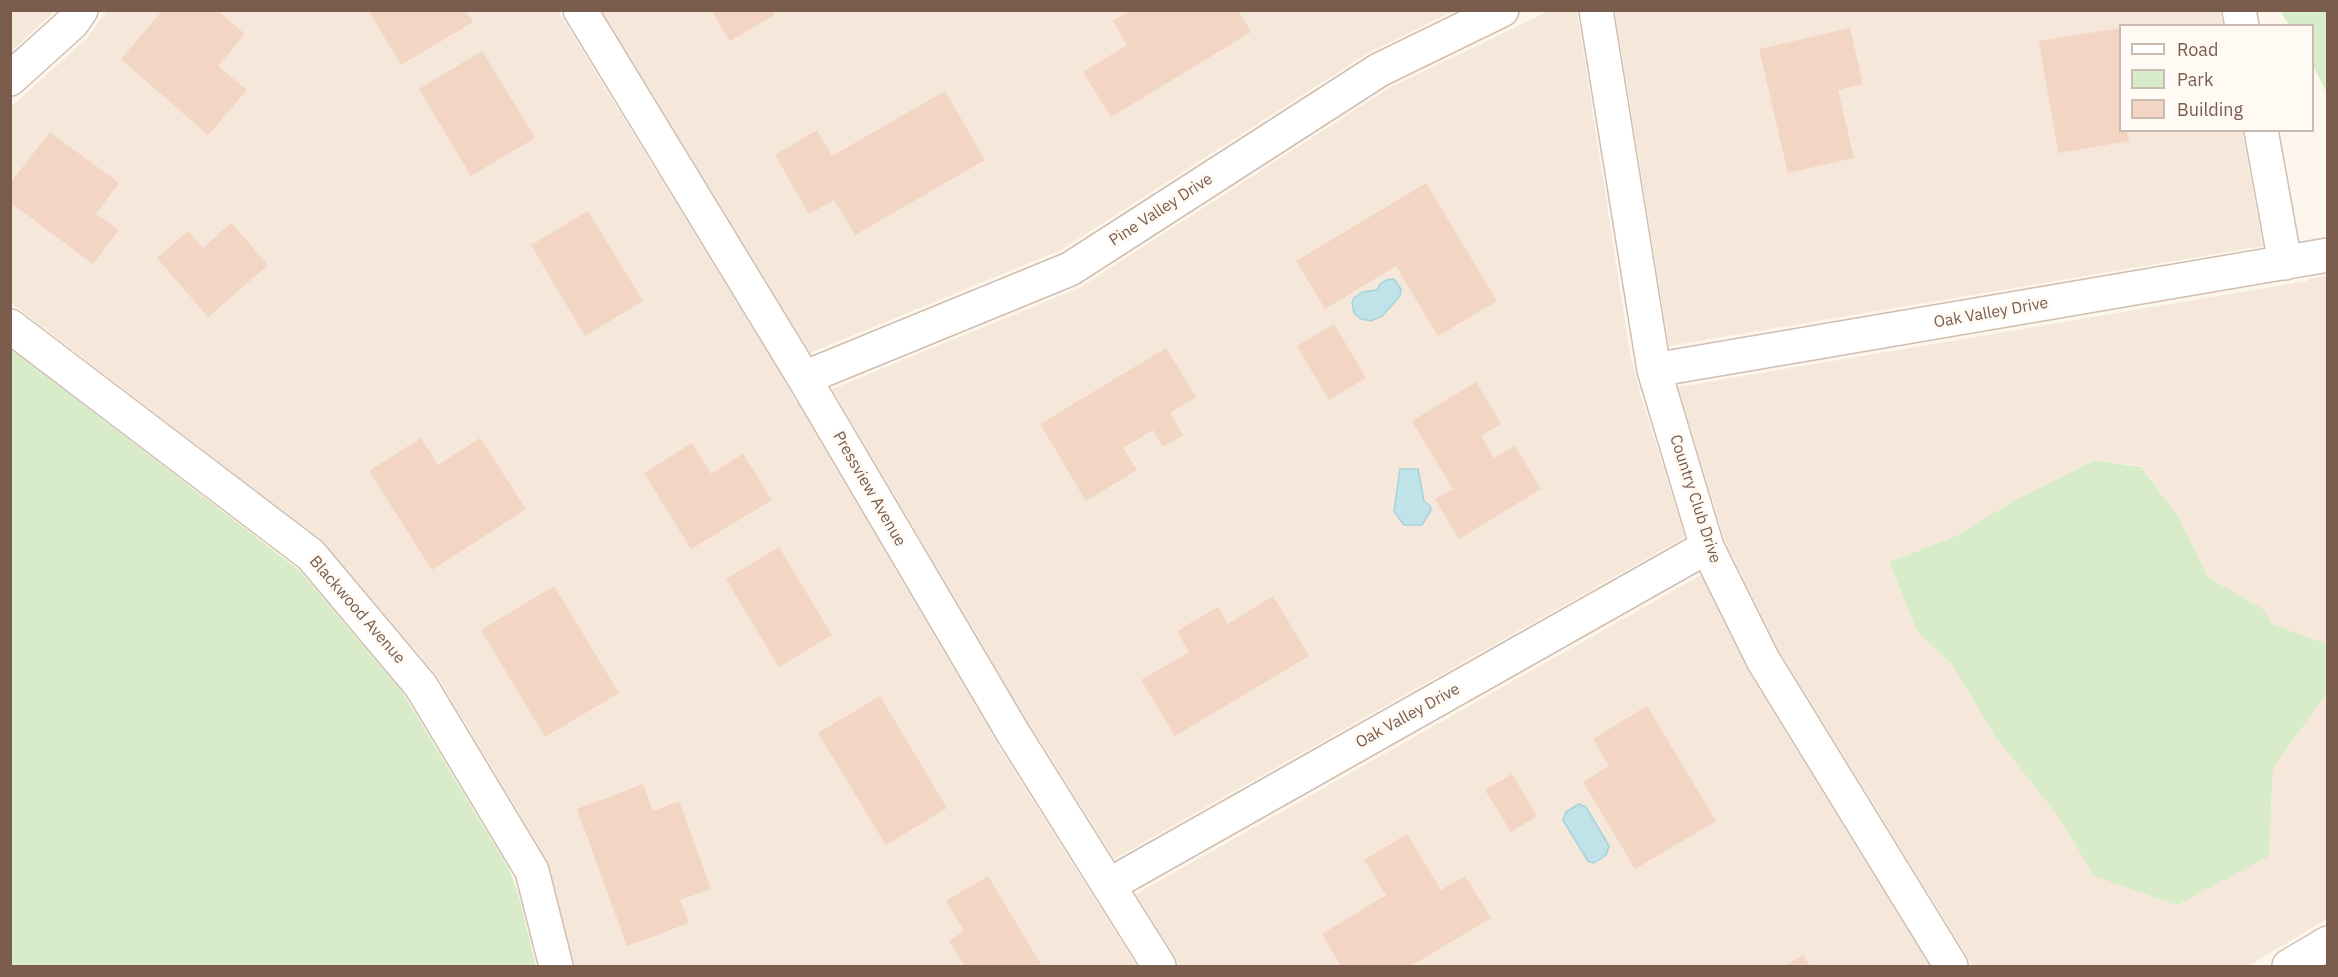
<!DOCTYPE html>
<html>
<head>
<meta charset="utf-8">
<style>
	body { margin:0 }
	#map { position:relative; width:2338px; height:977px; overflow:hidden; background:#fdf6ec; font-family:"IBM Plex Sans",sans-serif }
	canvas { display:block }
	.frame { position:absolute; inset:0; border:12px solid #7a5c4d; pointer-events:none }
	.legend { position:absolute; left:2119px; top:24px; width:195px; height:108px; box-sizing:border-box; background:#fffaf3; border:2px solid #cabbb1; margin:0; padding:8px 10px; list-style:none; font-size:18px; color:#7a5c4d }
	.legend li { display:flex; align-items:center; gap:12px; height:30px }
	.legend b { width:30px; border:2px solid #cabbb1 }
</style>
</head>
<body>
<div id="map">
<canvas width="2338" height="977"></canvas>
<div class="frame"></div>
<ul class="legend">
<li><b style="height:8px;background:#fff"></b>Road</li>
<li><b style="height:16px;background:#d8ecc9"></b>Park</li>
<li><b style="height:16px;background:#f3d5c3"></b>Building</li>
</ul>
</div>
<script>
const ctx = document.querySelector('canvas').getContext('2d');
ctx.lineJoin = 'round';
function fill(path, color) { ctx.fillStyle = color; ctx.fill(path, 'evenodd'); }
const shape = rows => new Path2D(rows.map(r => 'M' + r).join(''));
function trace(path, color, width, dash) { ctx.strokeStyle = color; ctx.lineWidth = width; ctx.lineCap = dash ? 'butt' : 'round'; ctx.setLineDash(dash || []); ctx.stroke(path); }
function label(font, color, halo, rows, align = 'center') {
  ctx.font = font + ' "IBM Plex Sans",sans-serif'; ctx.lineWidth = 6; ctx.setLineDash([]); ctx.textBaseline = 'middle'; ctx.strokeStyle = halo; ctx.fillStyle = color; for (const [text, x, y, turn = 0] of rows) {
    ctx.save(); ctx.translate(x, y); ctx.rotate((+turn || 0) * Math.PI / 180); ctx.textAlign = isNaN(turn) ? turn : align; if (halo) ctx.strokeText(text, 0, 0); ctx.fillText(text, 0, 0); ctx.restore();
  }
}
fill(shape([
	[14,11,55,11,11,52,11,14],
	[107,11,558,11,788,386,796,403,798,403,997,743,1137,966,575,966,547,861,437,676,324,543,11,303,11,107,86,39],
	[601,11,1454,11,1368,53,1061,250,810,353],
	[1549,11,1577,11,1630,353,1640,393,1685,537,1114,859,1029,724,832,389,1079,288,1389,88],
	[1615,11,2220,11,2223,25,2120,26,2120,130,2242,131,2263,246,1669,346],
	[2327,276,2327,644,2272,624,2263,609,2208,577,2178,516,2141,466,2093,460,2012,502,1954,537,1889,562,1917,631,1953,666,1994,735,2059,818,2094,876,2269,856,2273,768,2327,693,2327,919,2248,966,1973,966,1779,651,1725,541,1678,387,2307,281,2307,279],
	[1701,575,1746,667,1930,966,1180,966,1136,894]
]), '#f5e8da');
fill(shape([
	[2280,11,2327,11,2327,93,2313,66,2312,26,2289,25],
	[11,349,299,570,403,693,509,869,518,893,536,966,11,966],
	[2094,460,2141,467,2178,516,2208,577,2263,609,2272,624,2327,644,2327,693,2273,768,2269,856,2177,905,2094,876,2059,818,1994,735,1953,666,1917,631,1889,562,1954,537,2012,502]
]), '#d8ecc9');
const water = shape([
	[1394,279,1401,289,1400,296,1382,316,1371,321,1361,319,1354,313,1352,303,1354,298,1362,292,1377,290,1380,284,1386,280,1394,279],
	[1400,469,1418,469,1424,501,1430,506,1431,510,1422,525,1404,525,1394,511,1400,469],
	[1579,804,1586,807,1609,846,1606,855,1594,863,1588,861,1563,820,1566,812,1579,804]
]);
fill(water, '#bfe3e8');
trace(water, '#a5d3da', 1.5);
fill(shape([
	[163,10,217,10,245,34,218,66,247,90,208,135,121,59],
	[368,10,466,10,473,22,401,65],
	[711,10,772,10,774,15,730,41],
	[1131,10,1238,10,1251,32,1111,117,1083,72,1127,45,1113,21],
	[1850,28,1863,84,1838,90,1854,158,1788,173,1759,49],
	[2120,28,2120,130,2127,130,2129,141,2058,153,2039,41],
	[482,51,535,138,471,176,419,89],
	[945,91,985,160,855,235,834,200,809,214,775,155,817,130,832,156],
	[50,132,119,183,96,214,119,230,93,264,10,202,10,183],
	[1426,183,1497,301,1438,336,1396,266,1325,309,1296,261],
	[588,211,643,301,585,336,531,245],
	[231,223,268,265,208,317,157,258,188,231,203,248],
	[1334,324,1366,378,1329,400,1297,346],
	[1166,348,1196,397,1170,413,1183,435,1163,447,1153,430,1123,448,1137,470,1086,501,1040,424],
	[1476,382,1501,424,1481,436,1494,458,1515,446,1541,489,1459,539,1435,499,1453,489,1412,421],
	[421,438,438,465,480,438,526,509,432,570,369,471],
	[692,443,711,474,743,454,772,500,691,549,644,473],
	[779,547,832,635,779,667,726,579],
	[554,586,619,693,545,737,481,630],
	[1273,596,1309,656,1175,736,1141,680,1189,652,1177,631,1218,607,1228,624],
	[880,696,947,808,886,845,818,733],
	[1647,706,1716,821,1635,869,1583,782,1609,766,1593,739],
	[1512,774,1537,816,1511,832,1485,790],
	[643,784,653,811,679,801,711,889,680,900,689,923,627,946,577,809],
	[1407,834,1441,890,1465,876,1491,918,1411,966,1341,966,1322,934,1386,895,1364,860],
	[988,876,1042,966,964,966,949,941,964,931,946,901],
	[1803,955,1810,966,1784,966]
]), '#f3d5c3');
const street = shape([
	[580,10,804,378,1013,733,1159,966],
	[1596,10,1654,370,1707,547,1763,660,1951,966],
	[2239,10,2242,26],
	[10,79,72,23,81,10],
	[2261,130,2285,263],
	[10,326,311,555,421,686,532,871,556,966],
	[1654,370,2328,255],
	[804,378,1070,269,1379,70,1502,10],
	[1109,885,1707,547]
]);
const secondary = shape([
	[2289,966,2328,943]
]);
trace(street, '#d1beb0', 36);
trace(secondary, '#d6c0b0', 36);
trace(street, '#fff', 33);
trace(secondary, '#fff', 33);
label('16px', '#7a5c4d', '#fffaf3', [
	["Pine Valley Drive",1161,210,-33],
	["Oak Valley Drive",1991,313,-10],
	["Pressview Avenue",869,489,60],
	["Country Club Drive",1695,499,72],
	["Blackwood Avenue",357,610,49],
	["Oak Valley Drive",1408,716,-29]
]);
</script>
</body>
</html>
